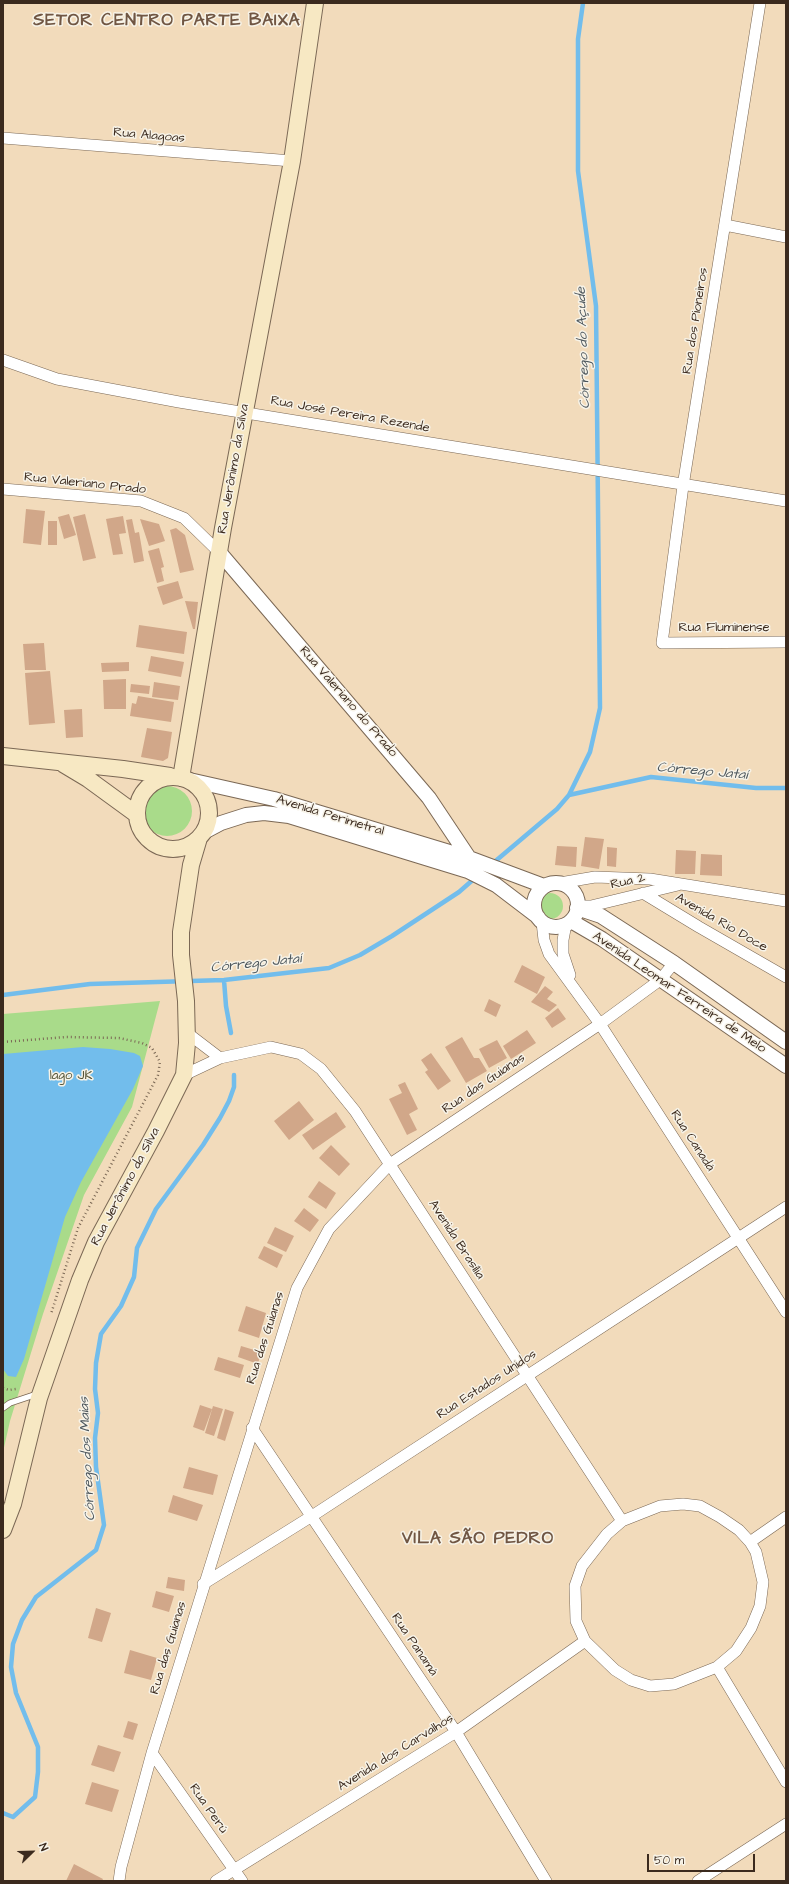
<!DOCTYPE html>
<html>
<head>
<meta charset="utf-8">
<style>
	body { margin:0 }
	#map { position:relative; width:789px; height:1884px; overflow:hidden; background:#f2dbbb; font-family:"Architects Daughter",sans-serif }
	canvas { display:block }
	.frame { position:absolute; inset:0; border:4px solid #3b2a1e; pointer-events:none }
	.north { position:absolute; left:12px; top:1832px; width:40px; height:40px; -webkit-text-stroke:3px #f7f3e8; paint-order:stroke; rotate:67deg; font-size:11px; font-weight:700; line-height:16px; text-align:center; color:#3b2a1e }
	.north::after { content:''; display:block; margin:auto; width:14px; height:18px; background:#3b2a1e; clip-path:polygon(50% 0,100% 100%,50% 72%,0 100%) }
	.scale { position:absolute; left:647px; top:1854px; width:108px; height:18px; box-sizing:border-box; border:2px solid #3b2a1e; border-top:0; padding-left:5px; font-size:12px; line-height:14px; white-space:nowrap; color:#3b2a1e; -webkit-text-stroke:3px #f7f3e8; paint-order:stroke }
</style>
</head>
<body>
<div id="map">
<canvas width="789" height="1884"></canvas>
<div class="frame"></div>
<div class="north">N</div>
<div class="scale">50 m</div>
</div>
<script>
const ctx = document.querySelector('canvas').getContext('2d');
ctx.lineJoin = 'round';
function fill(path, color) { ctx.fillStyle = color; ctx.fill(path, 'evenodd'); }
const shape = rows => new Path2D(rows.map(r => 'M' + r).join(''));
function trace(path, color, width, dash) { ctx.strokeStyle = color; ctx.lineWidth = width; ctx.lineCap = dash ? 'butt' : 'round'; ctx.setLineDash(dash || []); ctx.stroke(path); }
function label(font, color, halo, rows, align = 'center') {
  ctx.font = font + ' "Architects Daughter",sans-serif'; ctx.lineWidth = 3; ctx.setLineDash([]); ctx.textBaseline = 'middle'; ctx.strokeStyle = halo; ctx.fillStyle = color; for (const [text, x, y, turn = 0] of rows) {
    ctx.save(); ctx.translate(x, y); ctx.rotate((+turn || 0) * Math.PI / 180); ctx.textAlign = isNaN(turn) ? turn : align; if (halo) ctx.strokeText(text, 0, 0); ctx.fillText(text, 0, 0); ctx.restore();
  }
}
fill(shape([
	'142 811a25 25 0 1 1 50 0a25 25 0 1 1-50 0Z',
	'537 906a13 13 0 1 1 26 0a13 13 0 1 1-26 0Z',
	[160,1001,132,1107,84,1195,43,1314,10,1421,3,1452,3,1014]
]), '#a9db8a');
fill(shape([
	[83,1047,110,1049,134,1053,140,1056,143,1066,133,1089,81,1182,65,1217,24,1359,16,1377,8,1376,3,1369,3,1054]
]), '#72bdec');
trace(shape([
	[569,795,651,777,756,788,786,788],
	[492,864,557,809,569,795,590,752,600,708,596,306,578,171,578,39,583,3],
	[224,980,226,1006,231,1033],
	[3,995,90,984,224,980,329,968,360,955,392,936,459,892,475,878],
	[3,1813,13,1817,35,1797,38,1772,38,1747,16,1693,11,1667,13,1644,22,1620,36,1597,96,1550,104,1525,96,1467,95,1438,98,1413,95,1389,96,1363,101,1334,121,1306,134,1277,137,1248,156,1209,203,1145,220,1118,229,1101,234,1087,234,1075]
]), '#72bdec', 4.5);
fill(shape([
	[26,509,45,511,41,545,23,543],
	[69,514,76,535,64,539,58,517],
	[85,514,96,558,83,561,73,517],
	[123,516,126,533,119,534,123,554,113,555,106,519],
	[132,519,135,533,139,532,144,561,134,563,126,520],
	[140,519,159,524,165,541,149,546],
	[48,521,57,521,57,545,48,545],
	[176,528,185,535,194,570,180,573,170,530],
	[159,548,164,567,161,568,164,581,157,583,148,551],
	[178,581,183,598,163,605,157,587],
	[185,601,198,602,195,629,193,629],
	[139,625,187,632,184,654,136,647],
	[44,643,46,670,25,670,23,644],
	[151,656,184,662,181,677,148,671],
	[129,662,129,671,102,672,101,663],
	[50,671,55,723,29,725,25,673],
	[126,679,126,709,104,709,103,680],
	[154,682,180,686,178,700,152,697],
	[131,684,150,686,149,694,130,692],
	[138,696,174,702,171,722,130,716,132,703,136,704],
	[82,709,83,737,66,738,64,710],
	[147,728,172,732,168,758,163,761,141,757],
	[585,837,604,839,599,869,581,866],
	[557,846,577,847,576,867,555,865],
	[607,847,617,848,616,867,607,866],
	[676,850,696,851,695,874,675,874],
	[701,854,722,855,722,876,700,875],
	[522,965,545,977,537,994,514,982],
	[545,986,553,992,547,999,557,1005,549,1012,531,1002],
	[489,999,501,1005,496,1017,484,1011],
	[558,1008,566,1019,552,1028,545,1018],
	[527,1030,536,1043,511,1059,503,1046],
	[462,1037,474,1058,479,1058,487,1071,466,1083,445,1047],
	[497,1040,507,1058,489,1068,479,1049],
	[431,1053,451,1081,438,1090,425,1072,428,1070,421,1060],
	[405,1082,418,1109,409,1114,417,1130,407,1135,389,1099,402,1093,398,1085],
	[299,1101,314,1120,289,1140,274,1121],
	[336,1112,346,1127,313,1150,302,1135],
	[331,1145,350,1164,339,1176,319,1158],
	[319,1181,336,1193,326,1209,308,1197],
	[304,1208,319,1220,310,1232,294,1221],
	[275,1227,294,1236,286,1252,267,1243],
	[264,1246,283,1255,277,1268,258,1258],
	[246,1306,266,1313,259,1338,238,1331],
	[241,1346,261,1352,258,1364,238,1357],
	[218,1357,244,1365,240,1378,214,1370],
	[200,1405,212,1409,204,1431,193,1427],
	[213,1406,223,1409,214,1436,205,1433],
	[225,1409,234,1412,225,1441,217,1438],
	[189,1467,218,1475,213,1495,183,1488],
	[173,1495,203,1505,197,1521,168,1512],
	[168,1577,185,1580,184,1591,166,1588],
	[156,1591,174,1596,169,1612,152,1607],
	[96,1608,111,1613,102,1642,88,1638],
	[130,1650,157,1658,151,1680,124,1673],
	[128,1721,138,1724,133,1740,123,1737],
	[98,1745,121,1752,114,1772,91,1765],
	[92,1782,119,1790,112,1812,85,1804],
	[74,1864,103,1879,102,1881,66,1881]
]), '#d1a789');
const service = shape([
	[3,1408,10,1403,37,1394]
]);
const minor = shape([
	[760,3,683,486,662,643,786,642],
	[3,138,292,161],
	[725,225,786,237],
	[3,360,57,379,179,402,786,501],
	[3,489,141,501,184,518,220,553],
	[560,883,595,877,650,879,786,901],
	[643,893,699,927,786,977],
	[578,906,591,906,678,885],
	[542,922,544,940,549,954,600,1024,786,1312],
	[566,924,563,940,563,954,570,975],
	[186,1032,220,1058],
	[184,1075,220,1058,271,1047,301,1054,321,1069,355,1111,622,1521],
	[252,1428,456,1732,546,1881],
	[683,1504,700,1506,720,1517,739,1530,750,1542,756,1552,763,1582,760,1606,751,1628,736,1651,717,1667,674,1684,650,1686,631,1680,615,1670,585,1641,576,1621,575,1586,582,1566,607,1534,622,1521,660,1506,683,1504],
	[750,1542,786,1517],
	[203,1584,312,1516,786,1207],
	[717,1667,786,1782],
	[152,1753,242,1881],
	[119,1881,121,1867,152,1753,297,1288,329,1229,390,1164,600,1024,660,980,674,963],
	[216,1881,456,1732,585,1641],
	[698,1881,786,1824]
]);
const tertiary = shape([
	[220,553,429,798,469,858],
	[185,779,274,799,469,858,544,886],
	[204,832,221,823,246,815,264,813,289,816,468,871,496,885,538,917],
	'534 905a22 22 0 1 1 44 0a22 22 0 1 1-44 0Z',
	[577,908,601,916,674,963,786,1042],
	[571,921,602,939,786,1066]
]);
const secondary = shape([
	[3,756,123,769,170,776],
	[63,764,88,779,136,814],
	'137 813a36 36 0 1 1 72 0a36 36 0 1 1-72 0Z',
	[181,778,223,528,292,161,315,3],
	[3,1530,13,1504,39,1398,80,1280,96,1242,156,1131,184,1075,187,1043,186,1001,181,955,181,932,191,865,199,838]
]);
trace(service, '#7b6855', 7);
trace(minor, '#7b6855', 12);
trace(tertiary, '#7b6855', 16);
trace(secondary, '#7b6855', 18);
trace(shape([
	[3,1042,66,1037,119,1038,142,1043,152,1048,160,1062,158,1075,78,1228,51,1314],
	[3,1388,9,1390,16,1389]
]), '#7b6855', 2.5, [1, 3]);
trace(service, '#fff', 5.5);
trace(minor, '#fff', 11);
trace(tertiary, '#fff', 14);
trace(secondary, '#f7e8c3', 16);
label('13px', '#3b2a1e', '#f7f3e8', [
	["Rua Alagoas",149,136,5],
	["Rua dos Pioneiros",696,321,-81],
	["Rua José Pereira Rezende",350,415,10],
	["Rua Jerônimo da Silva",234,469,-80],
	["Rua Valeriano Prado",85,484,6],
	["Rua Fluminense",724,628],
	["Rua Valeriano do Prado",348,702,49],
	["Avenida Perimetral",330,816,17],
	["Rua 2",628,882,-13],
	["Avenida Rio Doce",721,923,30],
	["Avenida Leomar Ferreira de Melo",679,993,34],
	["Rua das Guianas",484,1084,-34],
	["Rua Canadá",692,1141,57],
	["Rua Jerônimo da Silva",126,1187,-62],
	["Avenida Brasília",456,1240,57],
	["Rua das Guianas",266,1338,-72],
	["Rua Estados Unidos",487,1385,-33],
	["Rua Panamá",414,1645,56],
	["Rua das Guianas",169,1648,-73],
	["Avenida dos Carvalhos",396,1753,-32],
	["Rua Perú",208,1809,55]
]);
label('13px', '#565639', '#f7f3e8', [
	["lago JK",71,1076]
]);
label('italic 14px', '#4c565c', '#f7f3e8', [
	["Córrego do Açude",584,348,-92],
	["Córrego Jataí",702,772,5],
	["Córrego Jataí",256,964,-6],
	["Córrego dos Maias",88,1459,-93]
]);
ctx.letterSpacing = '1px';
label('bold 17px', '#705643', '#f7f3e8', [
	["SETOR CENTRO PARTE BAIXA",167,21],
	["VILA SÃO PEDRO",478,1539]
]);
ctx.letterSpacing = '0px';
</script>
</body>
</html>
